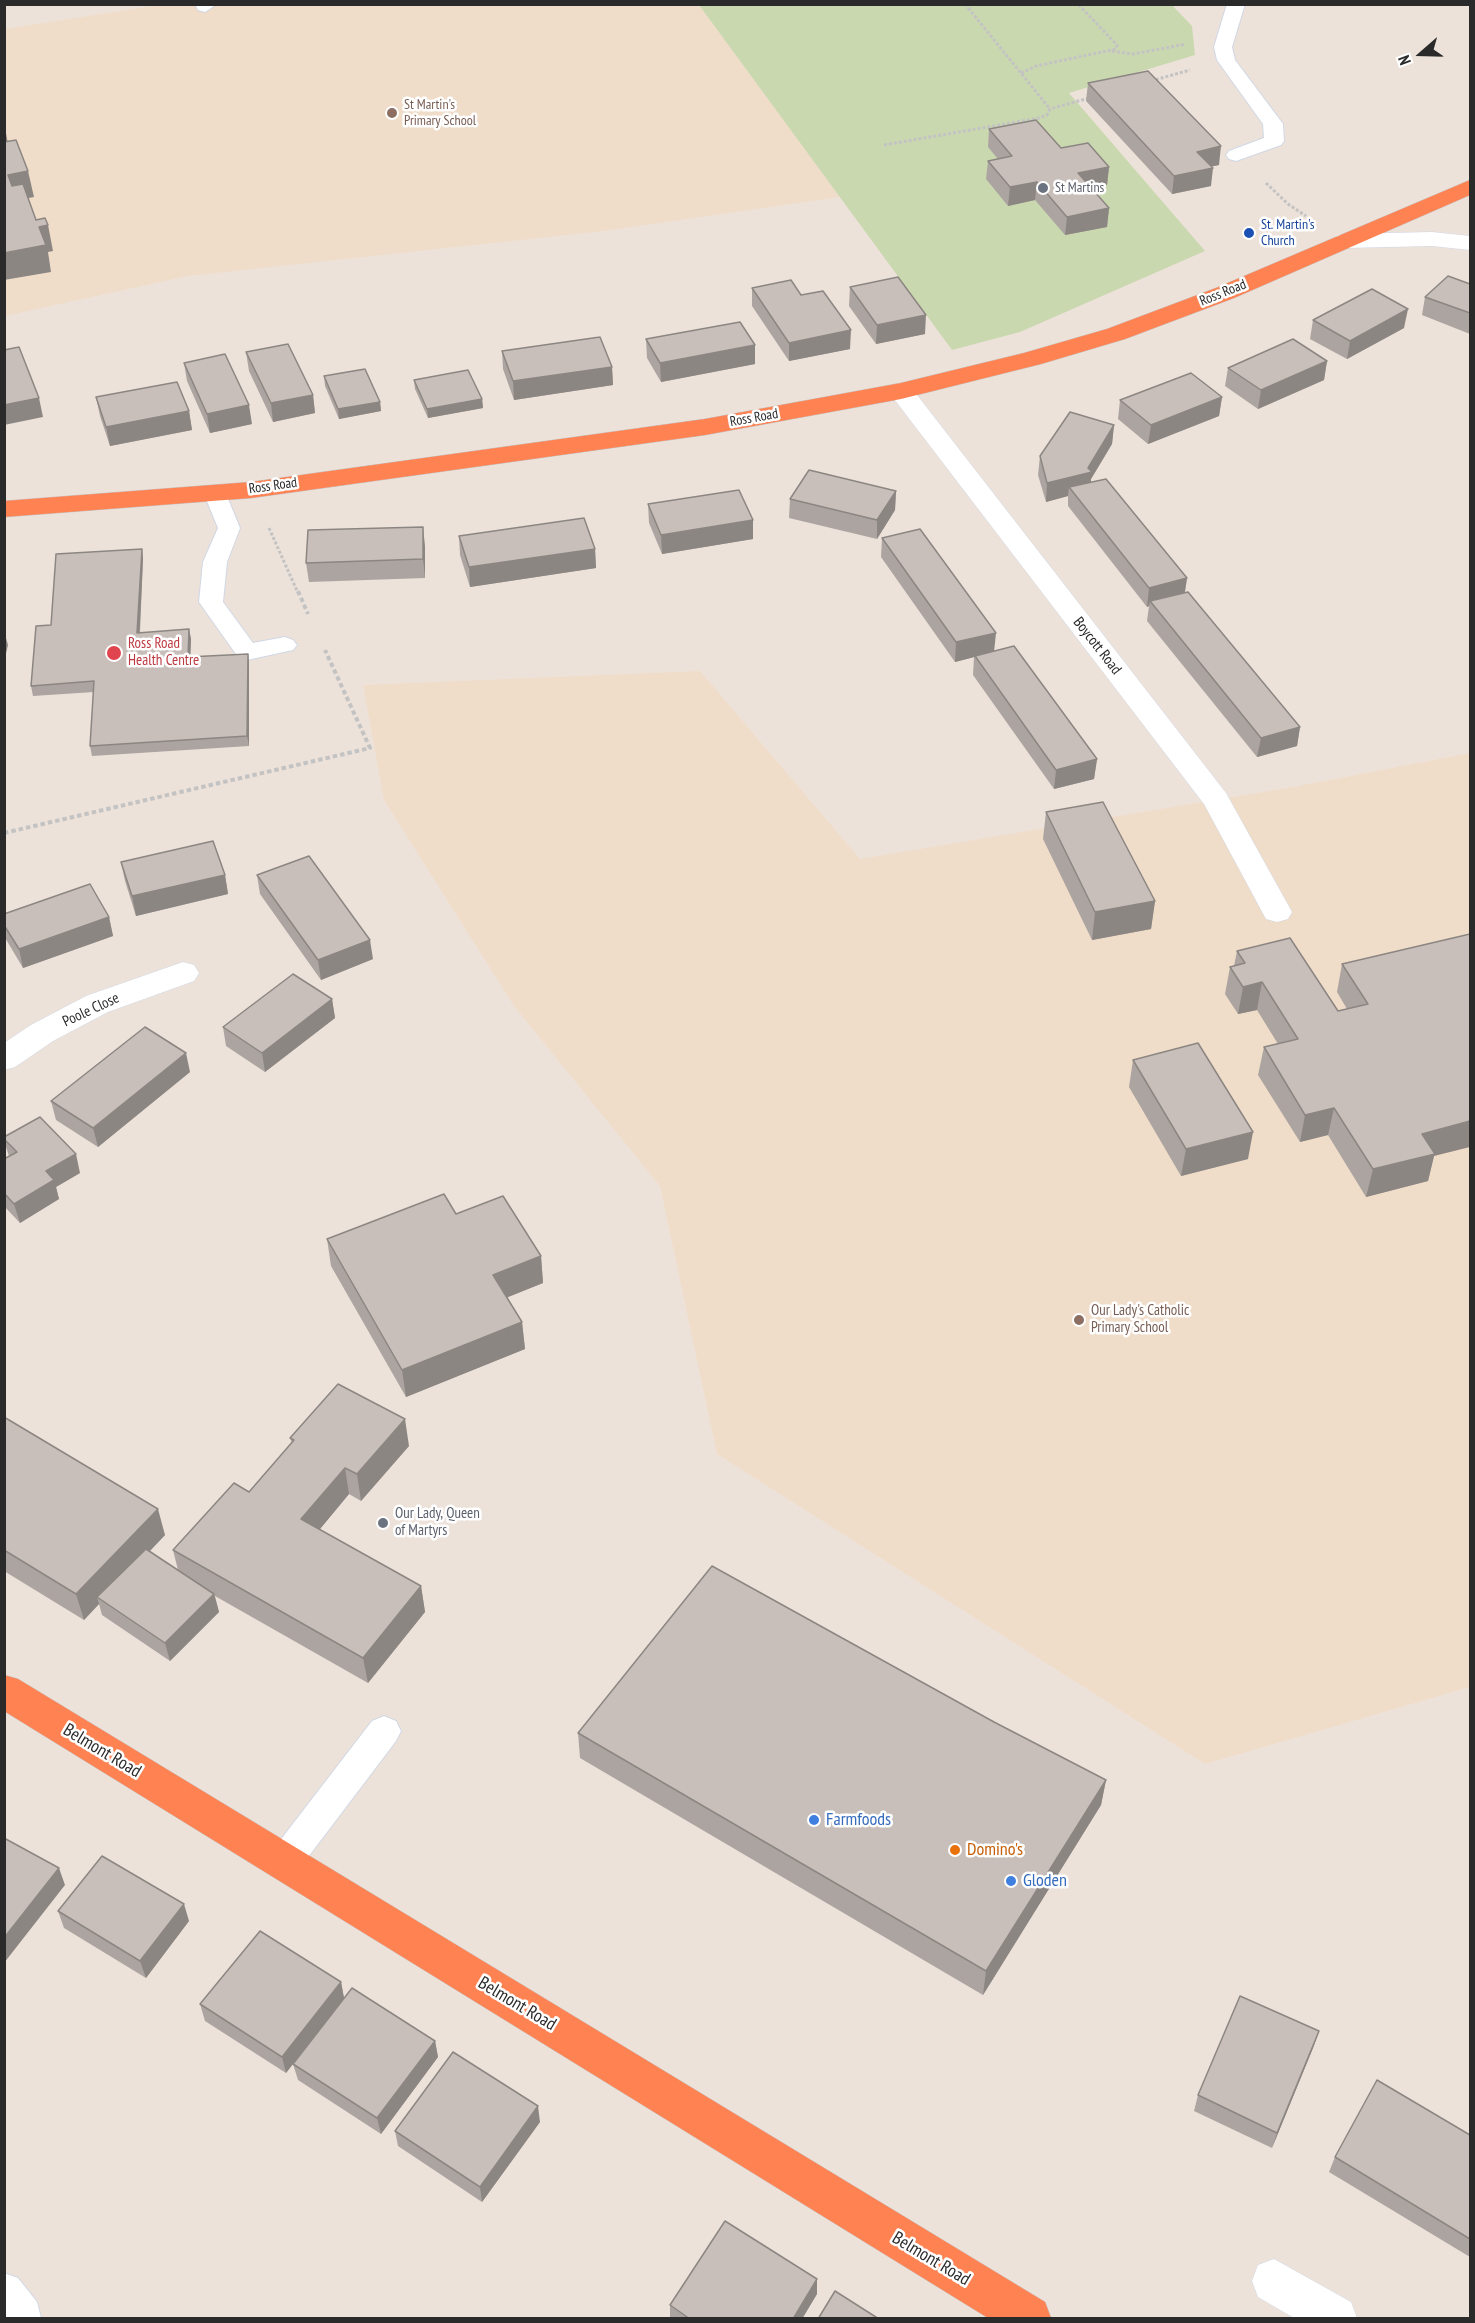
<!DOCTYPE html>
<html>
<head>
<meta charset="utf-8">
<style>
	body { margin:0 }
	#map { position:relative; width:1475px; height:2323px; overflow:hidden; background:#ede2da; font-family:"PT Sans Narrow",sans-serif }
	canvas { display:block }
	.frame { position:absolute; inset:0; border:6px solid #2a2a2a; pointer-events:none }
	.north { position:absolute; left:1391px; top:24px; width:60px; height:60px; -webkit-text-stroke:4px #fff; paint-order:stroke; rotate:250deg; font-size:16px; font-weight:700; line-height:24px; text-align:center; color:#2a2a2a }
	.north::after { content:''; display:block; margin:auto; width:21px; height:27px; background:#2a2a2a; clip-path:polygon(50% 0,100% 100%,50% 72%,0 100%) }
</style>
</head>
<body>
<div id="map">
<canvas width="1475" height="2323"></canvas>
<div class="frame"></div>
<div class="north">N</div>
</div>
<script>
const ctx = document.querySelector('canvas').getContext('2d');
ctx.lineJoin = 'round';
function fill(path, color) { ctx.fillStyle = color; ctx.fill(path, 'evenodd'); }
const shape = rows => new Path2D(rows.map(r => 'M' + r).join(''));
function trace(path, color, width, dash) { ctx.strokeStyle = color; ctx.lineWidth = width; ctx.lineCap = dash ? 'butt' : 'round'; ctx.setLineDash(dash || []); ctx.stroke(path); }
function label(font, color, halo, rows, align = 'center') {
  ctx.font = font + ' "PT Sans Narrow",sans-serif'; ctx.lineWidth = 5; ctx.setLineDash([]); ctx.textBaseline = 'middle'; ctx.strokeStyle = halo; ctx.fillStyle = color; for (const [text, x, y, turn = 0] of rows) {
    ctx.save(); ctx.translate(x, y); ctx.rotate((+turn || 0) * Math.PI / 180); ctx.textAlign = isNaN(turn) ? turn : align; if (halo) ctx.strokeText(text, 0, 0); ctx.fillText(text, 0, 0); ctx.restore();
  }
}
fill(shape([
	[158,5,699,5,840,197,604,231,188,276,5,316,5,29],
	[700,671,860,859,1293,787,1470,753,1470,1687,1205,1764,717,1454,660,1186,514,1006,384,800,363,685]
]), '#f0ddc9');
fill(shape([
	[699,5,1172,5,1192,26,1195,55,1069,93,1205,251,1020,332,952,350]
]), '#cad8b0');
const lane = shape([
	[195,4,213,4,214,6,205,12,198,10,195,4],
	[1227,4,1245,4,1232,47,1235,60,1283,124,1284,141,1281,145,1236,161,1229,159,1226,155,1229,151,1264,138,1263,124,1217,60,1214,47,1227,4],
	[215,487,223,489,226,494,240,528,227,562,223,602,253,643,285,637,293,640,297,645,293,650,247,660,238,657,199,602,203,562,218,528,204,494,207,489,215,487],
	[384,1716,396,1721,401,1731,396,1741,296,1873,284,1878,272,1873,267,1862,272,1851,372,1721,384,1716],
	[4,2273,18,2278,37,2302,41,2318,4,2318,4,2273]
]);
const street = shape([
	[901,383,910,386,1226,793,1292,912,1288,919,1277,922,1266,919,1204,804,888,391,892,386,901,383],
	[183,962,194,965,199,973,194,981,108,1012,53,1041,15,1067,4,1070,4,1043,31,1025,86,996,183,962],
	[1274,2259,1351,2302,1357,2318,1294,2318,1258,2297,1252,2281,1258,2265,1274,2259]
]);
const secondary = shape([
	[1432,232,1470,236,1470,250,1432,246,1345,248,1337,246,1333,241,1337,236,1345,234,1432,232]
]);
const highway = shape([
	[1470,180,1470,195,1234,298,1125,339,1041,364,901,399,705,435,251,498,4,517,4,501,251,482,705,419,901,383,1024,353,1107,329,1216,288,1470,180],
	[4,1675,18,1679,1045,2302,1051,2318,988,2318,4,1711,4,1675]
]);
trace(lane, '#d0d7e4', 2);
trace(street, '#d0d7e4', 1);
trace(secondary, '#d0d7e4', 1);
trace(highway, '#c3c3c3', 1);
trace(shape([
	[965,4,1050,109],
	[1112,51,1133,54,1186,44],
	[1021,73,1036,66,1116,49,1117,45,1078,4],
	[1151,81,1190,70],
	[884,145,1039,118,1047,115,1050,109,1089,98],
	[1266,183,1288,204,1306,216],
	[269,528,298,593]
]), '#c3c3c3', 3, [3, 2]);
trace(shape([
	[298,591,308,614],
	[4,833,370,748,325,650]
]), '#c3c3c3', 4, [4.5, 3]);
fill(lane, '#fff');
fill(street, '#fff');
fill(secondary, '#fff');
fill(highway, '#ff8253');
fill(shape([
	[1088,83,1219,165,1211,166,1211,186,1172,194,1086,101],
	[989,129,1061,148,1109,167,1107,185,1092,188,1109,208,1107,227,1065,235,1035,200,1008,206,986,179,988,161,998,159,988,147],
	[1470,284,1470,334,1422,315,1425,297],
	[850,287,925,334,876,344,849,306],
	[752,288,801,295,850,349,789,361,752,306],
	[1313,320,1404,328,1347,359,1310,339],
	[646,339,755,364,661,382,647,358],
	[502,351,612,367,613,385,514,400,503,369],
	[246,352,313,395,315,413,273,422,249,371],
	[1327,361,1324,380,1258,409,1225,386,1228,368],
	[184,363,252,424,210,433,187,381],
	[324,376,380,402,381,411,339,419,325,386],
	[414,380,482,399,483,408,428,418,415,389],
	[96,397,189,411,192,430,110,446,100,416],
	[1222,397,1219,416,1148,444,1118,419,1120,400],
	[1114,425,1112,444,1091,479,1091,482,1187,578,1185,592,1300,727,1297,746,1257,757,1147,621,1149,606,1147,607,1068,506,1068,496,1046,502,1038,475,1040,456],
	[896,491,895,510,877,539,789,518,790,499],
	[648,504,753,520,753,539,662,554,649,523],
	[459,536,595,549,596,568,470,587,460,555],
	[882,538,994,651,1097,759,1094,779,1054,789,973,675,974,657,955,662,881,557],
	[425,546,425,578,309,582,306,563],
	[142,549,143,559,140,633,189,629,191,639,190,657,248,654,249,663,249,746,92,756,90,746,94,692,33,696,31,686,51,625],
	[1046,812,1155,901,1151,929,1092,940,1043,839],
	[121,862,225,875,228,894,136,916,125,881],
	[257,875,373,959,321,980,260,894],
	[4,914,109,917,113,936,23,968,4,936],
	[1470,934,1434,1156,1428,1181,1366,1197,1328,1135,1300,1142,1258,1075,1264,1047,1278,1044,1257,1010,1238,1014,1225,994,1230,967,1234,966,1237,951,1338,1011,1347,1009,1337,992,1342,964],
	[332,999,335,1018,265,1072,226,1046,223,1027],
	[1133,1060,1248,1159,1181,1176,1129,1087],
	[190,1072,98,1147,56,1120,51,1101],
	[4,1137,80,1173,56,1187,59,1199,20,1223,4,1206,4,1159,9,1156,4,1141],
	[456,1214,541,1256,543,1283,507,1297,522,1322,525,1349,406,1397,331,1266,327,1239],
	[4,1417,165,1535,150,1551,178,1570,173,1550,249,1492,292,1443,290,1438,409,1446,361,1501,349,1494,319,1530,421,1586,425,1612,368,1683,215,1596,219,1612,170,1661,102,1615,99,1604,84,1620,4,1571],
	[994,1722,1106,1780,1101,1805,983,1995,580,1758,578,1733],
	[58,1911,189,1921,146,1978,64,1928],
	[341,1982,344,1998,286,2073,205,2021,200,2004],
	[1319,2031,1313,2048,1272,2148,1194,2111,1198,2095],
	[435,2041,438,2057,381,2134,298,2080,293,2064],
	[540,2122,482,2202,398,2146,395,2131],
	[1470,2135,1470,2257,1329,2172,1335,2157],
	[817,2294,802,2319,670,2319,670,2305]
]), '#aca4a0');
fill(shape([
	[6,133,11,160,4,161,4,134],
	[1221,146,1219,165,1195,170,1197,152],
	[1109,167,1107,185,1077,191,1078,173],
	[1213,168,1211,186,1172,194,1174,176],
	[28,171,34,197,13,201,8,175],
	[1037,182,1035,200,1008,206,1010,187],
	[1109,208,1107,227,1065,235,1067,217],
	[48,225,53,251,48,252,51,272,4,280,4,253,39,227],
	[1408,309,1404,328,1347,359,1350,341],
	[926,315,925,334,876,344,877,325],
	[851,330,850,349,789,361,789,343],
	[755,345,755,364,661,382,660,363],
	[1327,361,1324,380,1258,409,1261,390],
	[612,367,613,385,514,400,513,381],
	[313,395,315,413,273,422,271,403],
	[1222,397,1219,416,1148,444,1151,425],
	[39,398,43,417,4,425,4,405],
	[482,399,483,408,428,418,427,409],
	[380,402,381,411,339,419,338,409],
	[249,405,252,424,210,433,207,414],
	[189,411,192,430,110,446,106,427],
	[1114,425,1112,444,1091,479,1090,491,1069,487,1068,496,1046,502,1047,483,1088,468],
	[896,491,895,510,877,539,877,520],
	[753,520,753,539,662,554,661,535],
	[423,527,425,546,425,578,423,559],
	[142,549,143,559,139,643,137,633],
	[595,549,596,568,470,587,469,567],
	[1187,578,1184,597,1150,601,1149,606,1147,607,1149,588],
	[189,629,191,639,190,667,188,657],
	[4,631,8,645,4,662],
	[996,633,994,652,955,662,956,642],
	[248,654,249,663,249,746,247,736],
	[1300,727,1297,746,1257,757,1261,738],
	[1097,759,1094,779,1054,789,1056,770],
	[225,875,228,894,136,916,132,896],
	[1155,901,1151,929,1092,940,1095,912],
	[109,917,113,936,23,968,19,949],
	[370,940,373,959,321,980,318,960],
	[1262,982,1257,1010,1238,1014,1243,987],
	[332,999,335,1018,265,1072,262,1053],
	[186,1053,190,1072,98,1147,93,1128],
	[1334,1108,1328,1135,1300,1142,1305,1115],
	[1470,1121,1470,1147,1434,1156,1428,1181,1366,1197,1373,1169,1422,1134],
	[1253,1132,1248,1159,1181,1176,1186,1149],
	[76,1154,80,1173,56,1187,59,1199,20,1223,14,1204,46,1171],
	[541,1256,543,1283,496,1302,493,1275],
	[522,1322,525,1349,406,1397,402,1370],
	[405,1419,409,1446,361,1501,357,1474],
	[345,1468,349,1494,306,1546,301,1519],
	[158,1509,165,1535,103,1600,97,1597,99,1604,84,1620,76,1594],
	[421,1586,425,1612,368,1683,363,1658],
	[214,1594,219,1612,170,1661,165,1643],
	[1106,1780,1101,1805,983,1995,986,1971],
	[59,1868,65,1885,4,1963,4,1938],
	[184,1904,189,1921,146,1978,140,1961],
	[341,1982,344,1998,286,2073,282,2057],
	[1319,2031,1313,2048,1272,2148,1277,2133],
	[435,2041,438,2057,381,2134,377,2118],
	[538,2106,540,2122,482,2202,480,2187],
	[817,2279,817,2294,802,2319,793,2319]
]), '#8c8682');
const building = shape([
	[1148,71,1221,146,1197,152,1213,168,1174,176,1088,83,1148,71],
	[1036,120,1061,148,1088,143,1109,167,1078,173,1109,208,1067,217,1037,182,1010,187,988,161,1012,156,989,129,1036,120],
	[16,140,28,171,8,175,12,186,23,184,36,220,45,218,48,225,39,227,46,245,4,253,4,142,16,140],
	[1448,276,1470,284,1470,313,1425,297,1448,276],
	[898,277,926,315,877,325,850,287,898,277],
	[791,280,801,295,823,291,851,330,789,343,752,288,791,280],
	[1372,289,1408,309,1350,341,1313,320,1372,289],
	[740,322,755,345,660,363,646,339,740,322],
	[600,337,612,367,513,381,502,351,600,337],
	[1293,339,1327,361,1261,390,1228,368,1293,339],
	[288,344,313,395,271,403,246,352,288,344],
	[19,347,39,398,4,405,4,350,19,347],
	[225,354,249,405,207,414,184,363,225,354],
	[365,369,380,402,338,409,324,376,365,369],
	[468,370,482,399,427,409,414,380,468,370],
	[1191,373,1222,397,1151,425,1120,400,1191,373],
	[177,382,189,411,106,427,96,397,177,382],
	[1070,412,1114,425,1088,468,1092,472,1047,483,1040,456,1070,412],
	[809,470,896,491,877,520,790,499,809,470],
	[1106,479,1187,578,1149,588,1069,487,1106,479],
	[739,490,753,520,661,535,648,504,739,490],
	[584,518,595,549,469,567,459,536,584,518],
	[423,527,423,559,306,563,308,530,423,527],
	[920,529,996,633,956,642,882,538,920,529],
	[142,549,137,633,189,629,188,657,248,654,247,736,90,746,94,681,31,686,36,626,51,625,56,554,142,549],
	[1188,592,1300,727,1261,738,1150,601,1188,592],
	[1014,646,1097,759,1056,770,975,656,1014,646],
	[1103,802,1155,901,1095,912,1046,812,1103,802],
	[213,841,225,875,132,896,121,862,213,841],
	[309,856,370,940,318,960,257,875,309,856],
	[90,884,109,917,19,949,4,925,4,914,90,884],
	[1470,934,1470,1121,1422,1134,1435,1154,1373,1169,1334,1108,1305,1115,1264,1047,1298,1039,1262,982,1243,987,1230,967,1245,963,1237,951,1290,938,1338,1011,1368,1004,1342,964,1470,934],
	[293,974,332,999,262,1053,223,1027,293,974],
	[145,1027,186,1053,93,1128,51,1101,145,1027],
	[1198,1043,1253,1132,1186,1149,1133,1060,1198,1043],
	[40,1117,76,1154,46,1171,54,1180,14,1204,4,1193,4,1159,17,1152,4,1139,4,1137,40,1117],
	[444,1194,456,1214,503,1196,541,1256,493,1275,522,1322,402,1370,327,1239,444,1194],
	[338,1384,405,1419,357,1474,345,1468,301,1519,421,1586,363,1658,173,1550,234,1483,249,1492,294,1440,290,1438,338,1384],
	[4,1417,158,1509,76,1594,4,1550,4,1417],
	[146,1549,214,1594,165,1643,97,1597,146,1549],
	[712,1566,994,1722,1106,1780,986,1971,578,1733,712,1566],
	[4,1838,59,1868,4,1938,4,1838],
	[102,1856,184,1904,140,1961,58,1911,102,1856],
	[260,1931,341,1982,282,2057,200,2004,260,1931],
	[352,1988,435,2041,377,2118,293,2064,352,1988],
	[1240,1996,1319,2031,1277,2133,1198,2095,1240,1996],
	[453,2052,538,2106,480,2187,395,2131,453,2052],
	[1377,2080,1470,2135,1470,2239,1335,2157,1377,2080],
	[725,2221,817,2279,793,2319,690,2319,670,2305,725,2221],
	[835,2291,879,2319,818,2319,835,2291]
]);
fill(building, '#c8bfba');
trace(building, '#8c8682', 1.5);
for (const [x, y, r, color] of [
	[392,113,6,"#8d6e63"],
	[1043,188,6,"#6b7280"],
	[1249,233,6,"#1a4fb4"],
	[114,653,8,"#e0444e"],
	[1079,1320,6,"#8d6e63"],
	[383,1523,6,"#6b7280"],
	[814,1820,6,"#3f7fe0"],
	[955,1850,6,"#e8710a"],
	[1011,1881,6,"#3f7fe0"]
]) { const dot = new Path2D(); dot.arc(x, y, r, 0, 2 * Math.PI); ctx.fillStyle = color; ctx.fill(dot); trace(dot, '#fff', 2); }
label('14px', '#785e54', '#fff', [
	["St Martin's",404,105],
	["Primary School",404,121]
], 'left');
label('14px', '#5b616d', '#fff', [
	["St Martins",1055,188]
], 'left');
label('14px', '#164399', '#fff', [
	["St. Martin's",1261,225],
	["Church",1261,241]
], 'left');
label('14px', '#2a2a2a', '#fff', [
	["Ross Road",1223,293,-22],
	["Ross Road",754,418,-10],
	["Ross Road",273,486,-8]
]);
label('15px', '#be3a42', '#fff', [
	["Ross Road",128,644],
	["Health Centre",128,661]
], 'left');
label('15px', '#2a2a2a', '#fff', [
	["Boycott Road",1097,646,52],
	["Poole Close",91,1010,-25]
]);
label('15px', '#785e54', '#fff', [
	["Our Lady's Catholic",1091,1311],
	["Primary School",1091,1328]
], 'left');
label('15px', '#5b616d', '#fff', [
	["Our Lady, Queen",395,1514],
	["of Martyrs",395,1531]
], 'left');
label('18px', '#2a2a2a', '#fff', [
	["Belmont Road",102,1751,31],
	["Belmont Road",517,2004,31],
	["Belmont Road",931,2259,31]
]);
label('18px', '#366cbe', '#fff', [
	["Farmfoods",826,1820],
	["Gloden",1023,1881]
], 'left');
label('18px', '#c56008', '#fff', [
	["Domino's",967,1850]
], 'left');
</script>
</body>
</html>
